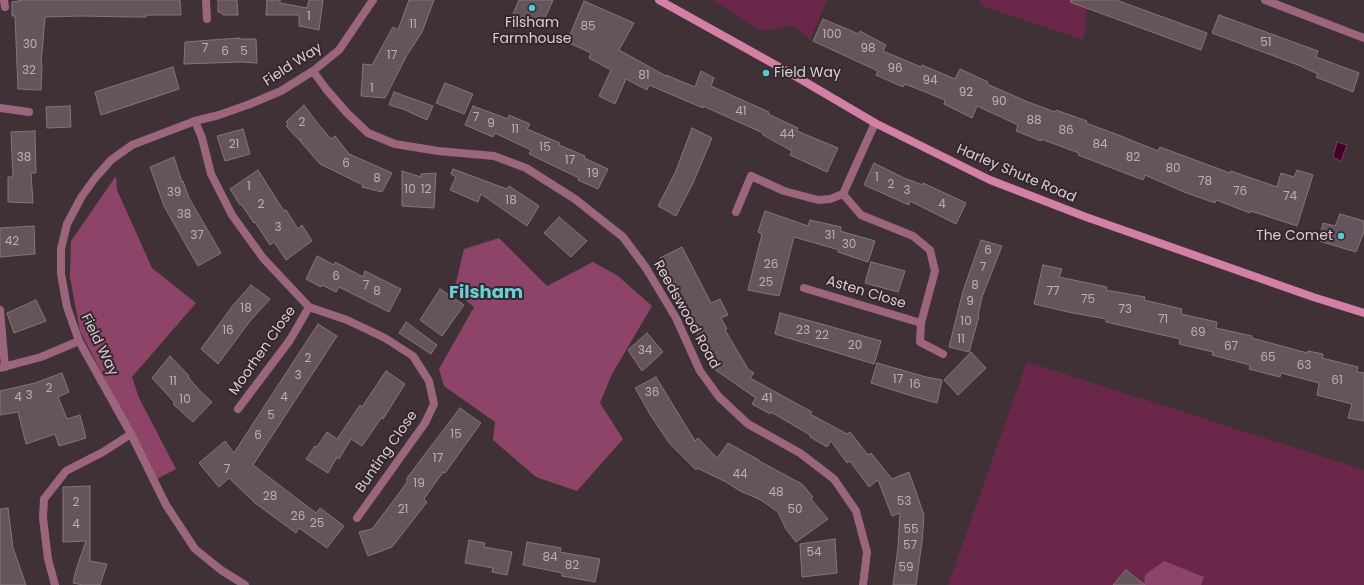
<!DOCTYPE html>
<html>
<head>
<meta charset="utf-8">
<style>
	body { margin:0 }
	canvas { display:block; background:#403137 }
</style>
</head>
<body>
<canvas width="1364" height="585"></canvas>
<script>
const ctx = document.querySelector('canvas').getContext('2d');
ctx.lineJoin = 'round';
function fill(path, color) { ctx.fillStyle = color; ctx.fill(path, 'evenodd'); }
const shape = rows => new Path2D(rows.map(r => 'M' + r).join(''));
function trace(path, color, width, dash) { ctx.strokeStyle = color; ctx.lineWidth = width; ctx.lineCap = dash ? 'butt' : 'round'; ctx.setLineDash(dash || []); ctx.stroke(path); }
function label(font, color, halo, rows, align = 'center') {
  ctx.font = font + ' Poppins,sans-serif'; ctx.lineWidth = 4; ctx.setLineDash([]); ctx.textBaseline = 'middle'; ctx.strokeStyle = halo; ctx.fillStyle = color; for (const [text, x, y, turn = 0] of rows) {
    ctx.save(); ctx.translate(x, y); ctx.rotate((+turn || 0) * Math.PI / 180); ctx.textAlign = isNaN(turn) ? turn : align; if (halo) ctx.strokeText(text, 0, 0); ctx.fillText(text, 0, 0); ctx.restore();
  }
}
fill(shape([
	[713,0,827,0,810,40,793,25,761,31],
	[980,0,1090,0,1086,13,1085,34,1083,40,980,5],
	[1027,362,1364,470,1364,585,948,585]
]), '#6b274a');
fill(shape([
	[116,176,117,190,152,268,196,303,132,377,139,398,176,469,157,479,80,331,70,277,71,241],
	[499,238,547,286,593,262,618,276,652,306,612,374,600,403,623,439,577,491,536,477,493,440,495,422,444,386,439,369,474,307,454,291,464,249],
	[1164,561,1204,577,1201,585,1144,585,1145,575]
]), '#8e4468');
const water = shape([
	[1337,142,1347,145,1341,161,1333,157,1337,142]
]);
fill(water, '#450028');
trace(water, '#713e5b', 1);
const building = shape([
	[19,0,180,0,181,15,146,15,146,17,132,17,80,16,45,17,41,64,42,64,41,90,18,89,15,16,12,16,12,2,19,1,19,0],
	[218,0,237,0,238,15,223,15,222,13,218,12,218,0],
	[267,0,280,0,280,3,307,8,309,0,323,0,319,30,299,26,299,15,266,15,267,0],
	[409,0,434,0,422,32,407,55,385,98,361,96,363,64,372,65,393,27,398,30,409,0],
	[519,0,553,0,541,27,513,14,519,0],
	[1071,0,1116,0,1207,33,1201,50,1070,2,1071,0],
	[584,1,634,23,619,50,666,76,666,75,695,87,701,71,714,78,711,86,769,112,768,114,798,128,797,131,838,148,827,172,790,155,792,151,763,135,763,133,703,106,703,108,649,85,647,90,626,79,615,104,599,96,611,70,589,58,591,53,567,42,584,1],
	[1219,15,1318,51,1316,57,1359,73,1353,92,1316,77,1318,74,1298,65,1212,33,1219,15],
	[823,19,859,34,860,31,886,45,883,51,921,67,922,65,955,79,960,69,988,82,987,84,1028,102,1055,112,1056,110,1087,121,1086,123,1121,136,1158,151,1160,147,1230,173,1231,171,1277,187,1281,173,1294,177,1297,170,1313,175,1297,226,1251,211,1250,213,1216,200,1215,203,1184,192,1145,175,1143,180,1078,155,1079,153,1041,139,1041,141,1016,131,1018,125,977,106,972,118,944,104,945,100,905,84,903,87,876,75,878,71,813,41,823,19],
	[239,38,239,39,256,39,257,63,240,62,184,64,185,42,239,38],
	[173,67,179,89,101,115,95,92,173,67],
	[445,83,473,94,464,114,436,103,445,83],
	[394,92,433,106,427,120,403,109,389,105,394,92],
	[304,105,319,125,331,139,335,136,349,154,392,173,382,192,362,187,363,185,320,164,300,141,302,139,299,140,286,126,288,124,286,122,304,105],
	[70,106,71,127,47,128,46,107,70,106],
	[473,106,508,119,509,115,530,124,527,129,560,143,559,145,585,156,584,158,608,169,598,189,578,180,579,178,529,154,531,150,495,133,493,137,465,125,473,106],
	[692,128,712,138,693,183,676,216,658,206,675,173,692,128],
	[243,129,250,154,225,161,217,136,243,129],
	[35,131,36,173,31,173,33,203,8,202,8,177,13,177,11,132,35,131],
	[174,157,182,182,183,181,189,198,221,253,198,266,164,206,150,167,174,157],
	[874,163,904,178,923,185,923,183,966,203,956,224,910,201,909,205,864,185,874,163],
	[453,169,507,189,509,186,539,206,527,226,481,194,478,202,450,190,456,177,451,174,453,169],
	[258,170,284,211,286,210,298,229,302,225,312,241,286,260,274,242,270,245,255,222,254,223,241,204,240,205,230,189,258,170],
	[402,171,421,177,421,174,436,173,434,208,402,206,402,171],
	[765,211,808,226,810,220,841,227,840,231,875,241,868,262,838,252,839,250,794,237,779,296,748,290,762,234,758,232,765,211],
	[1340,214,1364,221,1364,232,1356,252,1319,241,1323,223,1335,226,1340,214],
	[559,217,587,241,571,257,544,233,559,217],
	[34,226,35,254,0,257,0,228,34,226],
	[981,240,1002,246,982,297,978,315,979,316,969,352,949,347,963,291,981,240],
	[682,247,711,303,720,299,728,315,721,318,727,329,725,330,748,369,754,373,750,378,812,412,810,414,847,434,850,432,868,455,871,453,892,479,909,472,924,515,922,542,916,585,893,585,898,547,900,513,892,516,878,480,869,487,850,461,847,463,831,441,827,447,810,437,810,435,771,412,770,414,752,404,756,398,714,369,717,363,703,341,701,342,688,315,690,314,660,258,682,247],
	[317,256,334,265,335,262,363,277,365,271,401,289,389,312,339,287,336,292,322,285,321,287,306,279,317,256],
	[871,262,905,271,898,292,865,283,871,262],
	[1043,265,1062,269,1059,277,1107,287,1106,290,1145,297,1144,300,1182,309,1181,314,1217,322,1216,328,1252,336,1252,338,1307,353,1308,351,1323,354,1322,358,1358,367,1357,372,1364,373,1364,421,1348,418,1352,404,1317,395,1319,383,1281,373,1280,377,1249,369,1250,365,1212,355,1213,352,1179,344,1180,339,1106,322,1106,319,1068,312,1034,304,1043,265],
	[251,285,270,299,250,321,218,364,201,349,234,304,251,285],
	[440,289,464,305,442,336,420,320,440,289],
	[36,300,46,321,14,333,7,313,36,300],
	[780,313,818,323,881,341,874,364,775,334,780,313],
	[406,322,437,345,431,354,399,333,406,322],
	[318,324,337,336,253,465,316,513,320,508,344,526,327,548,299,528,296,533,255,503,229,478,219,487,199,463,225,441,234,453,318,324],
	[647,333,663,352,642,371,628,350,647,333],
	[971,352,986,368,958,395,944,380,971,352],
	[170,356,189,376,188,377,200,391,212,402,193,422,173,404,175,403,152,378,170,356],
	[877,363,926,377,942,380,937,403,912,396,871,383,877,363],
	[386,371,405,384,383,419,382,417,362,446,351,439,339,459,337,457,328,473,306,459,315,446,317,447,327,432,337,439,360,405,362,407,386,371],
	[62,373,69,392,58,397,67,419,80,415,86,438,59,446,55,434,26,444,18,412,0,415,0,391,35,383,62,373],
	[656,377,695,441,698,438,717,458,728,443,759,460,759,461,802,484,813,497,811,499,828,519,796,542,786,529,778,512,761,500,740,491,726,482,697,468,696,470,670,444,651,416,635,388,656,377],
	[460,408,481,423,445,473,443,472,433,486,424,499,427,502,392,547,368,556,359,532,372,529,397,496,407,482,407,478,460,408],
	[90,486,90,561,107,564,100,585,83,585,73,583,76,570,86,541,63,542,63,487,90,486],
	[8,508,13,548,26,585,0,585,0,509,8,508],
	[835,539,837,573,802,577,800,544,835,539],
	[469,540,485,543,484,547,512,552,507,575,492,572,493,568,465,563,469,540],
	[527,542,561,548,560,552,600,559,595,582,562,576,562,573,523,565,527,542],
	[1126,570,1145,585,1113,585,1126,570]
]);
fill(building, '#65545b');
trace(building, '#86747c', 1);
trace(shape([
	[4,0,5,7],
	[206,0,207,19],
	[1265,0,1364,38],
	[313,71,326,89,347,113,368,133,395,144,438,151,494,156,526,168,575,199,623,237,646,268,676,318,700,371,719,397,748,424,800,453,834,479,856,511,867,552,863,585],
	[0,108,29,112],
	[195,121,202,138,211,174,232,215,263,258,309,307,347,320,385,338,413,356,429,381,434,404,425,423,357,518],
	[843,194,875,123],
	[736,212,751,176,784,191,818,200,830,199,843,194,861,215,913,236,930,250,935,271,921,323],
	[804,288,921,323,920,342,943,354],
	[0,310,5,367],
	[0,368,41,357,79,341],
	[238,409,290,340,309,307],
	[55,585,48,559,43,518,44,499,66,471,103,452,131,434],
	[245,585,221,570,195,549,166,505,131,434,79,341,67,307,61,274,61,249,67,224,82,196,96,177,111,160,132,145,195,121,219,115,250,104,281,91,313,71,339,50,373,0]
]), '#9b657e', 8);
trace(shape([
	[659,0,790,73,875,123,990,180,1086,217,1313,297,1364,313]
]), '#d47fa6', 8);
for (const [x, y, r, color] of [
	[532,8,4,"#51ccd4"],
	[766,73,4,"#51ccd4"],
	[1341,236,4,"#51ccd4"]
]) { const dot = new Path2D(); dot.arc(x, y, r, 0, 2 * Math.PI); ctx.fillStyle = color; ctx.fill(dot); trace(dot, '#35272d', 1.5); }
label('12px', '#bcb0b5', null, [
	["1",309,17],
	["11",413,25],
	["85",588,27],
	["100",832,35],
	["51",1266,43],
	["30",30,45],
	["7",205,49],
	["98",868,49],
	["6",225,52],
	["5",244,52],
	["17",392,56],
	["96",895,69],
	["32",29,71],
	["81",644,76],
	["94",930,81],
	["1",372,89],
	["92",966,93],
	["90",999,102],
	["41",741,112],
	["7",476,118],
	["88",1034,121],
	["2",302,123],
	["9",491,124],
	["11",515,130],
	["86",1066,131],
	["44",787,135],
	["21",234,145],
	["84",1100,145],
	["15",545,148],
	["38",24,158],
	["82",1133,158],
	["17",570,161],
	["6",346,164],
	["80",1173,169],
	["19",593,174],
	["1",877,178],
	["8",377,179],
	["78",1205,182],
	["2",891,185],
	["1",249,187],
	["10",410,190],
	["12",426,190],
	["3",907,191],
	["76",1240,192],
	["39",174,193],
	["74",1290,197],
	["18",511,201],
	["2",261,205],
	["4",942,205],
	["38",184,215],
	["3",278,228],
	["37",197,236],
	["31",830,236],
	["42",12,242],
	["30",849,245],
	["6",988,251],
	["26",771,265],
	["7",983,268],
	["6",336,277],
	["25",766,283],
	["7",366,286],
	["8",975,286],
	["8",377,292],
	["77",1053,292],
	["75",1088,300],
	["9",970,302],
	["18",246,309],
	["73",1125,310],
	["71",1163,320],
	["10",966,322],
	["16",228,331],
	["23",803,331],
	["69",1198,333],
	["22",822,336],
	["11",961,340],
	["20",855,346],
	["67",1231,347],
	["34",645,351],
	["65",1268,358],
	["2",308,359],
	["63",1304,366],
	["3",298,376],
	["17",898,380],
	["61",1337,381],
	["11",173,382],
	["16",915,385],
	["2",49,389],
	["36",652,393],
	["3",29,396],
	["4",18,398],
	["4",284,398],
	["41",767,399],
	["10",185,400],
	["5",271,416],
	["15",456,435],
	["6",258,436],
	["17",438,459],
	["7",227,470],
	["44",740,475],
	["19",419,484],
	["48",776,493],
	["28",270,497],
	["53",904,502],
	["2",76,503],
	["21",403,510],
	["50",795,510],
	["26",298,517],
	["25",317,524],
	["4",76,525],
	["55",911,530],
	["57",910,546],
	["54",814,553],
	["84",550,558],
	["82",572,566],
	["59",906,568]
]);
label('14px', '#d9cfd3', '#35272d', [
	["Filsham",532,23],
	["Farmhouse",532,39],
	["Field Way",774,73,"left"],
	["The Comet",1333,236,"right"]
]);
label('14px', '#d9cfd3', '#35272d', [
	["Field Way",293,65,-33],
	["Harley Shute Road",1016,174,23],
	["Asten Close",866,293,17],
	["Reedswood Road",686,315,61],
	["Field Way",99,345,64],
	["Moorhen Close",263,351,-55],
	["Bunting Close",387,452,-55]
]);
label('bold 18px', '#65d2d9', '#35272d', [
	["Filsham",486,293]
]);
</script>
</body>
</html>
